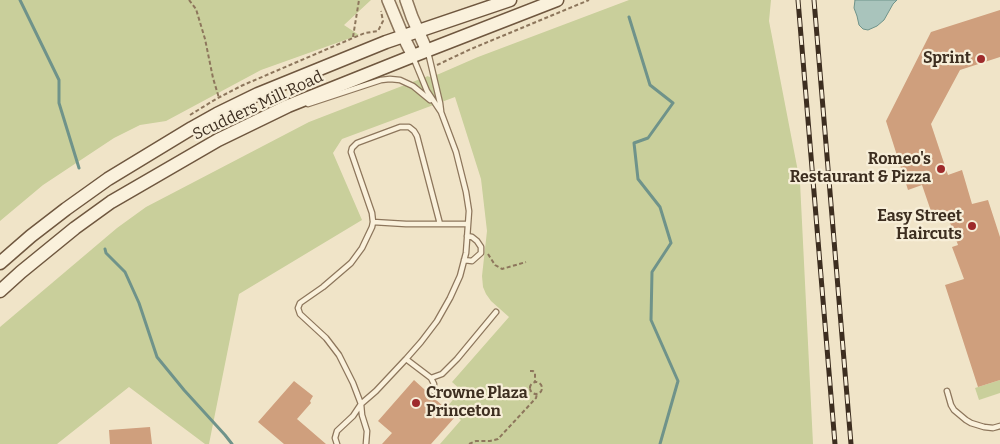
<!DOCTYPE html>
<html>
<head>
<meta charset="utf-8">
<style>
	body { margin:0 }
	canvas { display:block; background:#f0e4c8 }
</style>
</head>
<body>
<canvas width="1000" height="444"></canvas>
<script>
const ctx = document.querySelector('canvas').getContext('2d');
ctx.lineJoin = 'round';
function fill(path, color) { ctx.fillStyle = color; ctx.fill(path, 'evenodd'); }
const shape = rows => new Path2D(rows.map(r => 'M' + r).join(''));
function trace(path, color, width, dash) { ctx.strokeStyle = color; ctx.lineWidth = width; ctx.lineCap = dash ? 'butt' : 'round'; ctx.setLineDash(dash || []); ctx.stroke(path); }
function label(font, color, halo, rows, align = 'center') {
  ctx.font = font + ' Bitter,serif'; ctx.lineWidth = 4.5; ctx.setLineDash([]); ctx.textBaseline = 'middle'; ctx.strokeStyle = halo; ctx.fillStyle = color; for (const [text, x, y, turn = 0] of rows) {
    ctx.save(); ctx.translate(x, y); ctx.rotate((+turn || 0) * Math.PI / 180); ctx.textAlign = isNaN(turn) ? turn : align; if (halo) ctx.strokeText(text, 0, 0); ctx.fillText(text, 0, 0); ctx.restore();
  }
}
fill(shape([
	[0,0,371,0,344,25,359,35,261,70,166,121,140,125,114,138,43,185,0,221],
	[629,0,771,0,769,21,800,182,813,444,440,444,461,420,447,407,461,390,452,382,509,317,491,301,486,294,483,287,482,276,487,231,481,179,455,97,342,139,333,153,362,220,239,294,209,444,205,444,129,387,57,444,0,444,0,327,117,228,146,207,309,122,428,76,429,77,439,74,478,57],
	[1000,380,1000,393,979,400,975,388]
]), '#c9cf9b');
const water = shape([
	[855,0,897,0,893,4,884,20,877,26,868,30,863,29,859,25,857,16,854,8,855,0]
]);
fill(water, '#a9c4bc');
trace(water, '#6f938a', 1);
trace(shape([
	[20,0,59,80,59,103,79,168],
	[629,17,650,85,673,103,648,138,634,143,638,179,660,207,671,243,652,272,651,320,678,381,660,444],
	[105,249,106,253,125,272,139,303,157,357,184,390,225,435,232,444]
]), '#6f938a', 3);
fill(shape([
	[1000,10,1000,57,960,70,931,124,948,175,962,170,972,204,988,200,1000,237,1000,380,978,387,945,285,964,279,952,247,958,245,947,214,933,217,922,185,908,190,886,121,931,32],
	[414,380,455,417,431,444,382,444,392,433,378,421],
	[294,381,313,396,310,401,311,403,297,419,326,444,284,444,258,422],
	[150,427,152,444,110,444,109,430]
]), '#cf9f7d');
const service = shape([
	[428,52,440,103,441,111],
	[413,57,427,91,441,112,456,152,466,192,469,211,466,253,460,276,450,298,437,321,421,342,406,359,376,391,361,404,353,383,339,355,326,338,300,314,298,308,300,303,323,287,351,263,362,248,372,227,373,222,372,213,351,152,352,148,357,143,400,127,409,127,414,131,417,136,440,224],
	[308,104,381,80,390,79,400,80,413,86,430,100],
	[373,222,406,224,468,224],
	[464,260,472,261,481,253,481,247,477,241,472,237,467,236],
	[406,359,431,378,442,374,457,359,496,312],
	[431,378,434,384,433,391],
	[947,391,951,405,954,410,966,420,971,423,984,427,993,428,1000,426],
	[337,444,335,438,337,431,353,416,361,404,362,415,367,431,366,444]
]);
const tertiary = shape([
	[388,0,403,36,413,56],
	[406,0,412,17,427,51]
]);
const secondary = shape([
	[0,263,31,236,66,209,108,179,192,128,217,114,258,94,386,42,510,0],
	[0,291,21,272,75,228,111,202,218,140,288,106,413,56,557,0]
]);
trace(service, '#8d765c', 7);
trace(tertiary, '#8d765c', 14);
trace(secondary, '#6f573f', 15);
trace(shape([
	[189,0,196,9,205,39,213,78,219,98],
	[353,37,359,0],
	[437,65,471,49,589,0],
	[190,115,216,99,241,86,353,38,365,33,378,31,383,21,381,11],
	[488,254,495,265,502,269,526,262],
	[530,371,533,371,535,373,535,382],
	'530 388a6 6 0 1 1 12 0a6 6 0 1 1-12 0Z',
	[469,444,476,441,490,441,498,439,536,398,537,394]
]), '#8d765c', 2, [4, 2.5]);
trace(service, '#faf1dc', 4.5);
trace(tertiary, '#faf1dc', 11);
trace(secondary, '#faf1dc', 12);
const rail = shape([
	[798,0,835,444],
	[814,0,851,444]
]);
trace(rail, '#3d2e20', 5);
trace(rail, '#f7eed8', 3, [9]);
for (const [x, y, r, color] of [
	[981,59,5,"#9e2a2b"],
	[941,169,5,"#9e2a2b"],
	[972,226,5,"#9e2a2b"],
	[416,403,5,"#9e2a2b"]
]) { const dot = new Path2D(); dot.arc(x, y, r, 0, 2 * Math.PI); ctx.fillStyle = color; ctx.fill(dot); trace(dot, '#f7eed8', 2); }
label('bold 16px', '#3d2e20', '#f7eed8', [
	["Sprint",971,59],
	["Romeo's",931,160],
	["Restaurant & Pizza",931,178],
	["Easy Street",962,217],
	["Haircuts",962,235],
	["Crowne Plaza",426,394,"left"],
	["Princeton",426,412,"left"]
], 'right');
label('16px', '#3d2e20', '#f7eed8', [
	["Scudders Mill Road",258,106,-25]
]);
</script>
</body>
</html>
